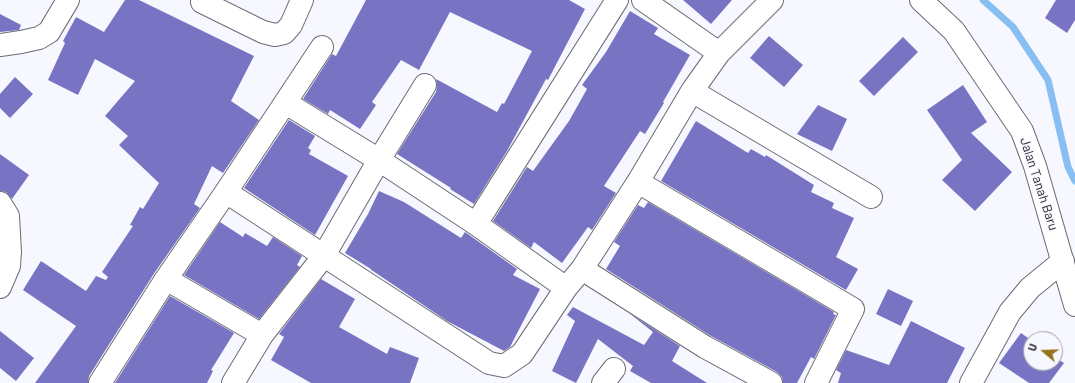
<!DOCTYPE html>
<html>
<head>
<meta charset="utf-8">
<style>
	body { margin:0 }
	#map { position:relative; width:1075px; height:383px; overflow:hidden; background:#f7f7ff; font-family:Barlow,sans-serif }
	canvas { display:block }
	.north { position:absolute; left:1023px; top:331px; width:40px; height:40px; box-sizing:border-box; background:#f7f7ff; border:1px solid #a3a3a9; border-radius:50%; rotate:289deg; font-size:11px; font-weight:700; line-height:16px; text-align:center; color:#252528 }
	.north::after { content:''; display:block; margin:auto; width:14px; height:18px; background:#94741b; clip-path:polygon(50% 0,100% 100%,50% 72%,0 100%) }
</style>
</head>
<body>
<div id="map">
<canvas width="1075" height="383"></canvas>
<div class="north">U</div>
</div>
<script>
const ctx = document.querySelector('canvas').getContext('2d');
ctx.lineJoin = 'round';
const shape = rows => new Path2D(rows.map(r => 'M' + r).join(''));
function trace(path, color, width, dash) { ctx.strokeStyle = color; ctx.lineWidth = width; ctx.lineCap = dash ? 'butt' : 'round'; ctx.setLineDash(dash || []); ctx.stroke(path); }
function fill(path, color) { ctx.fillStyle = color; ctx.fill(path, 'evenodd'); }
function label(font, color, halo, rows, align = 'center') {
  ctx.font = font + ' Barlow,sans-serif'; ctx.lineWidth = 3; ctx.setLineDash([]); ctx.textBaseline = 'middle'; ctx.strokeStyle = halo; ctx.fillStyle = color; for (const [text, x, y, turn = 0] of rows) {
    ctx.save(); ctx.translate(x, y); ctx.rotate((+turn || 0) * Math.PI / 180); ctx.textAlign = isNaN(turn) ? turn : align; if (halo) ctx.strokeText(text, 0, 0); ctx.fillText(text, 0, 0); ctx.restore();
  }
}
trace(shape([
	[983,0,1013,27,1048,80,1068,167,1075,181]
]), '#87bff3', 7);
fill(shape([
	[125,0,139,0,254,56,231,101,259,120,223,173,212,166,194,204,200,208,155,272,89,376,88,383,35,383,76,326,23,290,41,261,86,291,96,276,106,280,108,277,102,272,133,226,130,225,140,207,143,209,159,183,119,145,128,136,105,116,135,81,95,59,78,95,48,80,65,43,63,41,76,17,104,32],
	[366,0,569,0,585,9,548,80,546,79,507,151,474,204,450,189,451,188,397,154,436,92,437,86,436,79,497,112,502,103,504,104,532,51,450,12,419,70,401,60,372,102,376,105,360,129,330,110,328,114,303,99,332,54,336,56],
	[683,0,732,0,711,24],
	[1056,0,1075,0,1075,20,1067,33,1045,18],
	[630,11,658,28,654,34,690,55,663,102,664,103,645,134,640,131,604,186,616,193,592,230,588,227,562,263,534,242,531,248,493,221,527,167,533,171,569,121,587,89,582,85,606,52],
	[0,14,21,25,19,30,0,32],
	[769,36,803,65,784,87,750,58],
	[903,37,918,52,874,96,859,81],
	[15,77,33,94,10,118,0,108,0,94],
	[963,85,987,122,971,133,1012,172,975,211,942,180,962,160,927,110],
	[818,105,847,119,832,151,797,134],
	[289,120,315,136,308,148,311,150,309,154,348,176,315,235,244,188],
	[696,121,748,153,751,149,765,157,766,155,814,185,811,192,834,203,832,208,854,218,836,257,858,269,846,290,661,181],
	[0,154,29,175,12,199,6,192,0,191],
	[379,191,404,202,461,238,465,232,517,269,513,275,540,289,510,347,504,351,447,321,370,269,371,269,345,253,368,214],
	[648,202,834,312,833,314,836,315,814,359,811,357,797,383,783,383,782,377,777,372,711,336,606,269,620,246,614,242,638,205,644,208],
	[220,222,243,237,245,233,267,246,273,237,302,256,297,265,300,267,259,319,184,275],
	[321,279,355,299,339,327,387,354,390,347,419,358,410,383,311,383,271,360,284,337,279,334],
	[888,289,913,301,901,326,876,314],
	[170,296,234,333,211,370,213,371,207,383,115,383],
	[573,307,644,345,653,332,629,313,680,346,672,361,707,383,651,383,630,371,633,366,598,339,576,383,552,371,575,321,567,315],
	[911,321,965,348,947,383,838,383,841,373,836,370,846,350,889,365],
	[0,331,34,358,16,381,0,368],
	[1021,333,1031,340,1031,363,1055,363,1055,357,1064,363,1049,383,1029,383,999,363]
]), '#7874c3');
const minor = shape([
	[643,0,719,53],
	[202,2,263,32,275,35,284,33,291,25,302,0],
	[0,45,21,42,39,38,49,32,68,0],
	[692,91,871,197],
	[286,103,379,160,476,224,566,288],
	[638,182,853,309,816,383],
	[226,192,489,363,504,366,522,354,566,288,582,269,638,182,692,91,719,53,772,0],
	[0,203,8,216,10,252,9,266,0,287],
	[476,224,617,0],
	[582,269,705,347,771,383],
	[166,279,262,335],
	[100,383,166,279,226,192,322,47],
	[233,383,262,335,323,257,379,160,425,85],
	[603,383,614,369],
	[971,383,1010,312,1030,288,1063,261]
]);
const secondary = shape([
	[921,0,954,31,1022,131,1035,166,1075,305]
]);
trace(minor, '#6b6b72', 24);
trace(secondary, '#6b6b72', 24);
trace(minor, '#fff', 22);
trace(secondary, '#fff', 22);
label('13px', '#252528', '#f7f7ff', [
	["Jalan Tanah Baru",1039,184,72]
]);
</script>
</body>
</html>
